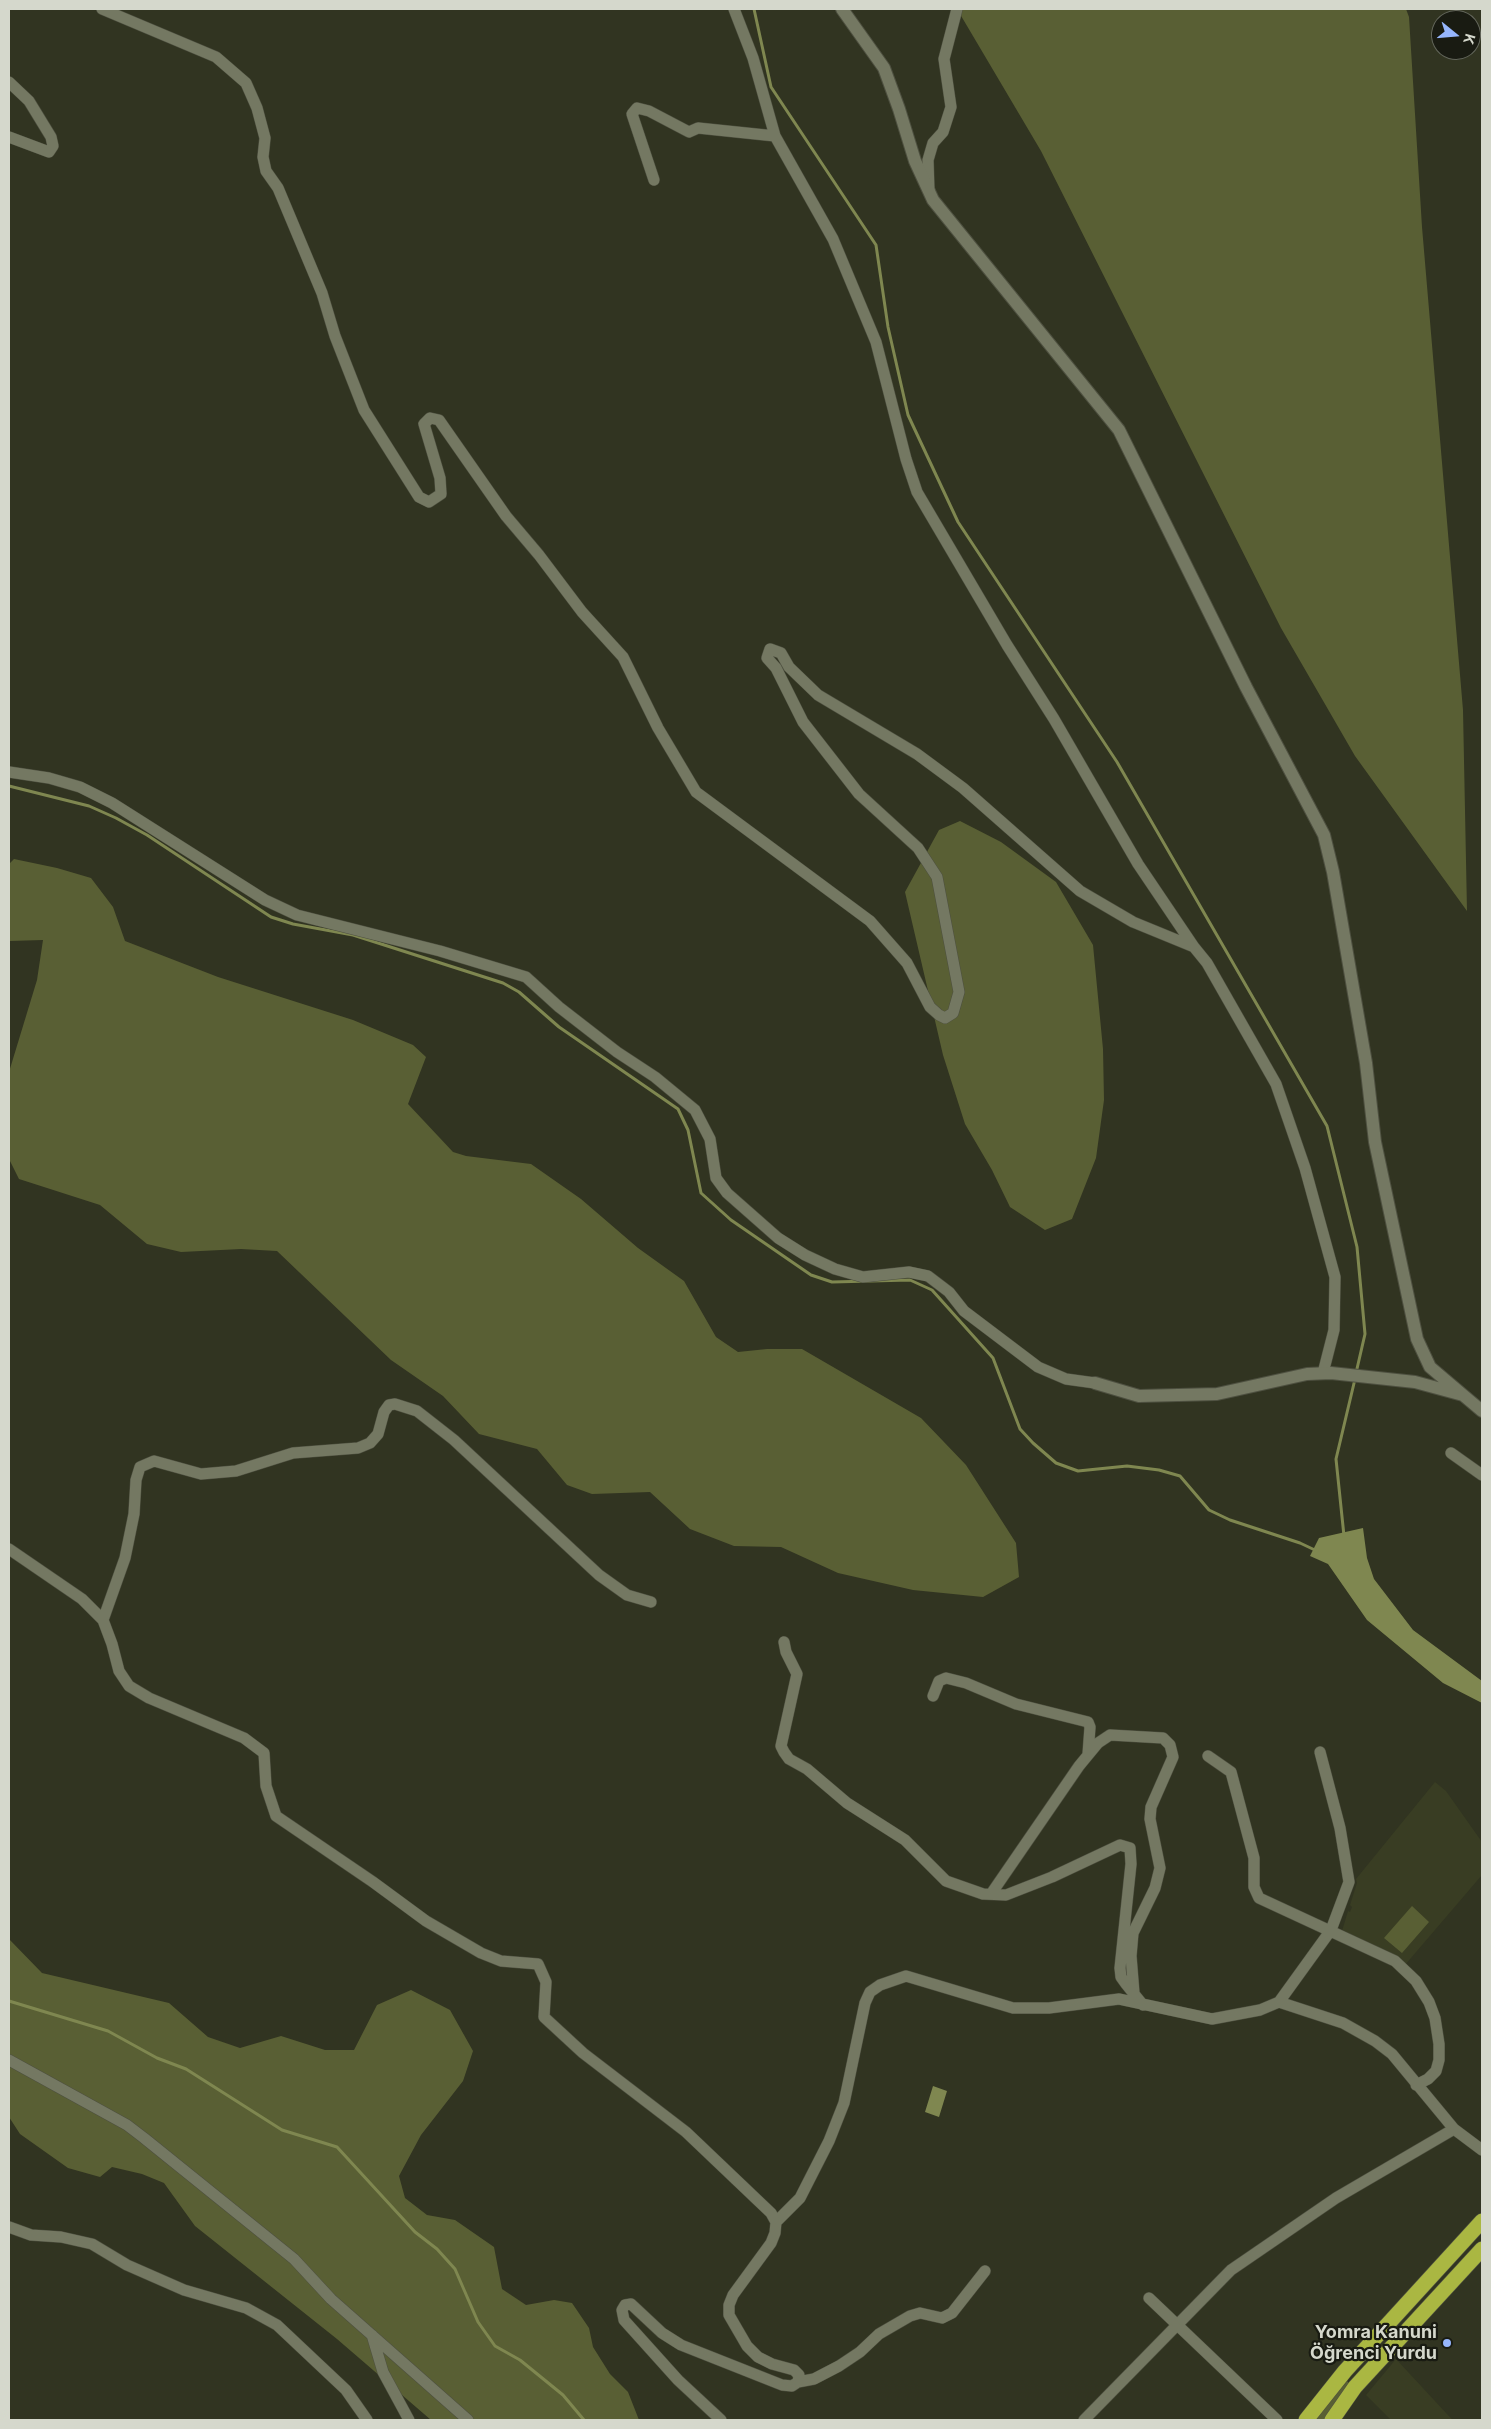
<!DOCTYPE html>
<html>
<head>
<meta charset="utf-8">
<style>
	body { margin:0 }
	#map { position:relative; width:1491px; height:2429px; overflow:hidden; background:#313421; font-family:Inter,sans-serif }
	canvas { display:block }
	.frame { position:absolute; inset:0; border:10px solid #d5d8cc; pointer-events:none }
	.north { position:absolute; left:1431px; top:10px; width:50px; height:50px; box-sizing:border-box; background:#191b12; border:1px solid #64675c; border-radius:50%; rotate:107deg; font-size:14px; font-weight:700; line-height:20px; text-align:center; color:#d5d8cc }
	.north::after { content:''; display:block; margin:auto; width:18px; height:22px; background:#96b6fd; clip-path:polygon(50% 0,100% 100%,50% 72%,0 100%) }
</style>
</head>
<body>
<div id="map">
<canvas width="1491" height="2429"></canvas>
<div class="frame"></div>
<div class="north">K</div>
</div>
<script>
const ctx = document.querySelector('canvas').getContext('2d');
ctx.lineJoin = 'round';
function fill(path, color) { ctx.fillStyle = color; ctx.fill(path, 'evenodd'); }
const shape = rows => new Path2D(rows.map(r => 'M' + r).join(''));
function trace(path, color, width, dash) { ctx.strokeStyle = color; ctx.lineWidth = width; ctx.lineCap = dash ? 'butt' : 'round'; ctx.setLineDash(dash || []); ctx.stroke(path); }
function label(font, color, halo, rows, align = 'center') {
  ctx.font = font + ' Inter,sans-serif'; ctx.lineWidth = 4.5; ctx.setLineDash([]); ctx.textBaseline = 'middle'; ctx.strokeStyle = halo; ctx.fillStyle = color; for (const [text, x, y, turn = 0] of rows) {
    ctx.save(); ctx.translate(x, y); ctx.rotate((+turn || 0) * Math.PI / 180); ctx.textAlign = isNaN(turn) ? turn : align; if (halo) ctx.strokeText(text, 0, 0); ctx.fillText(text, 0, 0); ctx.restore();
  }
}
fill(shape([
	[1435,1782,1446,1791,1482,1842,1482,1875,1405,1965,1393,1954,1342,1931,1348,1911,1350,1912,1352,1907,1350,1905,1357,1883,1356,1879],
	[1396,2359,1447,2414,1453,2420,1391,2420,1366,2395]
]), '#393d23');
fill(shape([
	[957,9,1406,9,1409,17,1422,227,1463,710,1467,911,1355,756,1281,628,1041,151],
	[960,821,1001,842,1056,882,1093,945,1103,1049,1104,1100,1096,1158,1072,1219,1045,1230,1010,1207,992,1170,965,1124,943,1055,905,892,939,830],
	[14,859,57,868,91,878,113,907,125,941,218,977,353,1020,413,1045,426,1057,408,1104,453,1152,466,1156,531,1164,581,1199,638,1248,684,1281,716,1337,738,1352,767,1349,802,1349,921,1418,966,1465,1016,1543,1019,1577,983,1597,913,1590,838,1573,781,1547,734,1546,690,1529,650,1492,592,1494,567,1485,537,1449,479,1434,443,1396,391,1360,277,1251,241,1249,181,1252,147,1244,100,1205,19,1179,9,1159,9,1072,37,980,43,940,9,941,9,864],
	[1412,1906,1429,1922,1402,1953,1384,1938],
	[9,1939,42,1973,169,2003,208,2037,240,2048,281,2036,325,2050,354,2050,377,2005,411,1990,450,2010,473,2051,463,2081,421,2135,399,2176,405,2198,427,2215,455,2220,494,2247,502,2289,526,2305,554,2300,572,2303,589,2328,593,2347,610,2374,628,2392,639,2420,431,2420,337,2339,195,2226,164,2183,142,2174,112,2167,100,2177,68,2168,20,2134,9,2117],
	[1347,2381,1351,2385,1328,2420,1314,2420]
]), '#595f34');
fill(shape([
	[1363,1528,1367,1558,1374,1579,1413,1630,1482,1681,1482,1703,1443,1683,1367,1620,1328,1564,1310,1556,1319,1538],
	[933,2086,947,2091,939,2117,925,2112]
]), '#7f8750');
trace(shape([
	[754,9,771,87,876,245,888,327,908,415,958,522,1117,762,1327,1126,1357,1247,1365,1334,1356,1373],
	[9,786,89,806,116,818,147,835,271,917,293,924,353,935,503,983,519,992,559,1027,678,1109,688,1130,701,1193,731,1220,811,1275,832,1282,910,1280,932,1290,993,1358,1020,1429,1033,1443,1056,1463,1078,1471,1127,1466,1159,1470,1180,1476,1209,1510,1230,1520,1300,1543,1317,1551],
	[1344,1536,1336,1459,1355,1379],
	[9,2001,108,2031,157,2058,186,2069,282,2130,337,2147,415,2232,437,2249,455,2269,478,2322,495,2346,520,2360,563,2395,584,2420]
]), '#7f8750', 3);
const street = shape([
	[102,9,216,57,246,83,257,108,265,138,263,157,266,171,278,188,322,293,335,336,364,410,419,497,429,502,441,494,440,478,424,424,430,418,439,420,506,516,539,555,582,612,623,657,658,728,696,792,870,921,907,963,930,1007,939,1015,945,1018,953,1013,959,992,937,877,918,848,859,794,803,722,776,668,767,658,770,649,781,653,789,667,818,695,917,754,963,788,1080,891,1133,922,1194,947,1207,963,1276,1084,1305,1168,1335,1277,1334,1330,1323,1373],
	[734,9,753,58,775,136,833,239,876,342,906,459,917,492,1007,645,1054,719,1138,864,1194,947],
	[9,82,29,101,51,137,53,146,49,152,9,137],
	[654,180,632,114,637,108,649,111,689,132,698,128,775,136],
	[929,191,928,160,933,143,943,132,951,107,944,59,957,9],
	[9,772,49,778,80,787,112,803,265,900,297,915,440,951,526,977,559,1007,617,1052,655,1077,695,1110,710,1139,716,1178,727,1193,778,1238,805,1255,835,1269,863,1277,909,1272,928,1276,949,1292,964,1311,1038,1367,1066,1379,1095,1383],
	[1451,1453,1482,1475],
	[9,1549,82,1599,103,1620,112,1644,119,1671,129,1686,149,1698,244,1738,264,1753,266,1786,276,1816,373,1882,426,1921,481,1953,501,1961,538,1964,546,1982,544,2017,583,2053,686,2132,771,2213,776,2222,775,2233,771,2243,733,2295,729,2305,729,2315,747,2346,758,2357,772,2364,794,2370,799,2375,798,2382,792,2386,782,2385,681,2345,662,2333,631,2304,625,2305,622,2310,624,2320,678,2380,721,2420],
	[103,1620,125,1558,134,1514,136,1480,140,1467,154,1461,201,1474,236,1471,293,1453,358,1448,370,1443,378,1434,384,1412,389,1405,395,1404,417,1411,454,1440,599,1575,627,1595,651,1602],
	[784,1642,786,1652,797,1674,781,1746,784,1752,789,1759,807,1769,847,1803,905,1840,946,1881,983,1894,1006,1895,1052,1877,1120,1845,1130,1848,1131,1864,1120,1968,1121,1977,1126,1984,1143,2005],
	[933,1696,939,1681,946,1678,966,1683,1016,1704,1088,1722,1090,1727,1088,1754],
	[1320,1752,1340,1828,1349,1882,1331,1930,1279,2002,1343,2023,1375,2041,1392,2054,1454,2129,1482,2150],
	[1208,1756,1231,1772,1254,1858,1254,1887,1259,1898,1395,1961,1416,1981,1429,2002,1435,2018,1439,2044,1439,2060,1436,2071,1428,2079,1416,2085],
	[991,1894,1079,1766,1098,1743,1110,1735,1163,1738,1170,1745,1173,1757,1151,1807,1150,1819,1160,1868,1155,1888,1133,1933,1131,1956,1134,1993],
	[9,2060,127,2125,144,2138,294,2259,331,2299,468,2420],
	[776,2222,800,2198,829,2141,844,2103,865,2003,870,1992,880,1985,906,1976,1013,2008,1049,2008,1119,1999,1212,2019,1260,2010,1279,2002],
	[9,2227,31,2235,61,2237,92,2244,127,2265,184,2290,246,2308,277,2325,346,2390,367,2420],
	[1149,2298,1277,2420],
	[372,2335,383,2372,409,2420],
	[798,2382,814,2379,839,2366,860,2352,879,2334,910,2316,920,2313,942,2318,952,2313,985,2271],
	[1084,2420,1231,2270,1336,2198,1454,2129]
]);
const secondary = shape([
	[842,9,884,68,899,109,915,161,933,200,1119,430,1246,687,1324,835,1333,872,1366,1063,1375,1142,1417,1339,1430,1367,1463,1395],
	[1095,1383,1139,1396,1217,1394,1307,1374,1331,1373,1415,1382,1463,1395,1482,1411]
]);
const highway = shape([
	[1306,2420,1345,2371,1482,2221],
	[1332,2420,1355,2387,1482,2249]
]);
trace(street, '#4e5040', 12);
trace(secondary, '#4e5040', 14);
trace(highway, '#4e5040', 16);
trace(street, '#747862', 11);
trace(secondary, '#747862', 12);
trace(highway, '#aab742', 15);
for (const [x, y, r, color] of [
	[1447,2343,5,"#96b6fd"]
]) { const dot = new Path2D(); dot.arc(x, y, r, 0, 2 * Math.PI); ctx.fillStyle = color; ctx.fill(dot); trace(dot, '#191b12', 2); }
label('bold 18px', '#d5d8cc', '#191b12', [
	["Yomra Kanuni",1437,2333],
	["Öğrenci Yurdu",1437,2354]
], 'right');
</script>
</body>
</html>
